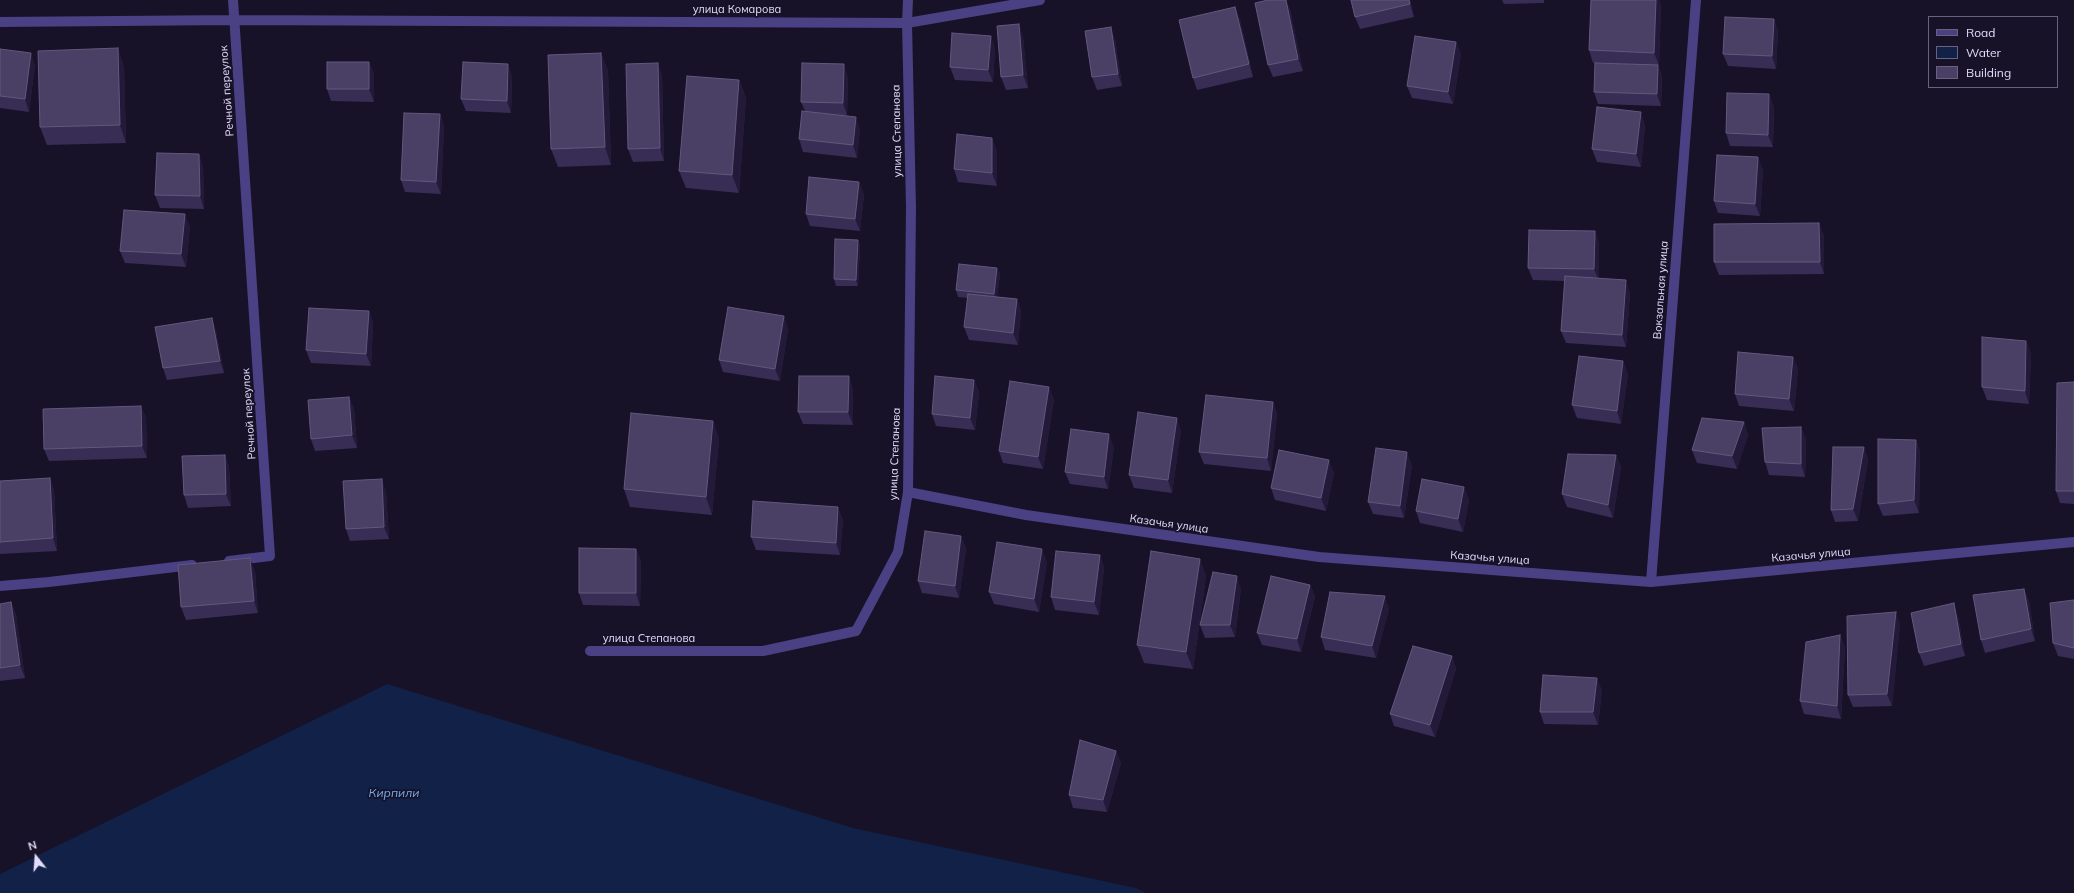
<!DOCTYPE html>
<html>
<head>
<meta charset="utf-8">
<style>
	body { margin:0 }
	#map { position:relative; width:2074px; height:893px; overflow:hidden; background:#171227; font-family:Mulish,sans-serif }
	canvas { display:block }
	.legend { position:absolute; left:1928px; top:16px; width:130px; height:72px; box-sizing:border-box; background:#171227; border:1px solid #68627c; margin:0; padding:5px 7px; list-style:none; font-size:12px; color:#e2dbfc }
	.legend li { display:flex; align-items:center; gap:8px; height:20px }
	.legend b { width:20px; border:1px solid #68627c }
	.north { position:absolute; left:16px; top:837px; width:40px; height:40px; -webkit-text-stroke:3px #171227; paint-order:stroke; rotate:343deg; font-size:11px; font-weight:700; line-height:16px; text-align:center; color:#e2dbfc }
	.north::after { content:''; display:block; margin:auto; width:14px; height:18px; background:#e2dbfc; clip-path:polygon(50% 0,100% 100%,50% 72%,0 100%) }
</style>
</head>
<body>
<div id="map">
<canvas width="2074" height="893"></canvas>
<ul class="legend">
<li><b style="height:5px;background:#494183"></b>Road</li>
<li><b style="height:11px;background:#112147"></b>Water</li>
<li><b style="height:11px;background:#4a4066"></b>Building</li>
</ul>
<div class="north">N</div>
</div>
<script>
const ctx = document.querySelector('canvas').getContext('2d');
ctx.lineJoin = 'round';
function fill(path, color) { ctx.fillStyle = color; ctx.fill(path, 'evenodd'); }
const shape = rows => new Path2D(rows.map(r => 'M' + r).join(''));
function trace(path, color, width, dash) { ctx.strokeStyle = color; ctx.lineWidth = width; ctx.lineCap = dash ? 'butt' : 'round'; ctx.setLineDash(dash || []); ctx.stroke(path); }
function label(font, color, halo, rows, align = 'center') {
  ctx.font = font + ' Mulish,sans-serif'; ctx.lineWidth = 3.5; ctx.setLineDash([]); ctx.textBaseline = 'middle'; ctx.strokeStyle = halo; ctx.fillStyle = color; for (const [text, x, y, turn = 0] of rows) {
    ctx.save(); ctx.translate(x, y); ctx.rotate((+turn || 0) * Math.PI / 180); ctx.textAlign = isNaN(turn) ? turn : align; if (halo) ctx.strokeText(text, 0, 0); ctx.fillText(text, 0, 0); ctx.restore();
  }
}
fill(shape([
	[387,684,853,828,1136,888,1146,893,0,893,0,874]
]), '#112147');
trace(shape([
	[0,22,234,20,907,23,1040,0],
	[908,492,1026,515,1319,557,1651,582,2074,542],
	[229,561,270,556,233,0],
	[1651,582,1696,0],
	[0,586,49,582,192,565],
	[590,651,763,651,856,631,898,552,908,492,911,207,907,23,908,0]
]), '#494183', 10);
fill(shape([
	[1351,0,1410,0,1414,17,1360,29,1355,17],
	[1502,0,1544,0,1544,3,1504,4],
	[1591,0,1659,0,1661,6,1659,65,1658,65,1662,77,1661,106,1598,104,1594,92,1625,64,1593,63,1589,50],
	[1290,9,1303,71,1273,77,1268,65],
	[1240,19,1253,77,1197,90,1193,78],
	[1774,19,1778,32,1776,69,1728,66,1723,54],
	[1023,37,1028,88,1006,90,1001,77],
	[1115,39,1122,86,1097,90,1092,77],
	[1456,42,1461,54,1453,104,1412,98,1407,86],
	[995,48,993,82,955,80,950,67],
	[0,49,35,65,29,112,0,108],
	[601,53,608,71,611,165,558,167,551,149],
	[369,62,374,75,374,102,331,101,327,89],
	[124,66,126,143,47,145,40,127],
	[662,75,664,161,633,162,628,149],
	[512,76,511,113,466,111,461,99],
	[848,77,847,115,841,115,860,129,857,158,803,152,799,139,805,111,801,102],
	[739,80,746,98,739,193,686,188,679,171],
	[1774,106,1773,147,1730,146,1726,133],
	[440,114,444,127,441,194,405,192,401,180],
	[1645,125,1641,167,1597,162,1592,149],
	[997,151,997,186,958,182,954,169],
	[203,166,204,209,160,208,155,195],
	[1763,170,1760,216,1718,213,1714,201],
	[859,182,864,195,860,231,810,226,806,214],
	[190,226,186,267,125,263,120,251],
	[1595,231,1599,244,1599,278,1630,293,1626,347,1566,343,1561,331,1565,281,1533,280,1528,268],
	[1824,235,1824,274,1719,275,1714,262],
	[858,240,860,246,858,286,836,286,834,279],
	[997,268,1000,274,997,297,1017,299,1021,311,1018,345,969,340,964,327,968,298,958,297,956,290],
	[369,311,373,323,371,366,311,363,306,350],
	[784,316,788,329,780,381,723,372,719,360],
	[216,331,224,373,167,380,163,368],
	[2026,341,2031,354,2029,404,1987,400,1982,387],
	[1793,357,1798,369,1794,411,1739,406,1735,394],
	[1623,361,1628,374,1621,424,1577,418,1572,405],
	[974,380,979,392,975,430,936,426,932,414],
	[2074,382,2074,504,2060,503,2056,491],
	[853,389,853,425,803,424,798,412],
	[349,397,354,409,357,448,315,451,311,439],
	[1054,399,1043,469,1003,463,999,451],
	[1273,402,1277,414,1271,471,1204,464,1199,452],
	[141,406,146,419,147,458,49,461,44,449],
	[713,421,719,439,712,515,630,507,624,489],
	[1744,422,1748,435,1737,469,1697,463,1692,450],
	[1801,427,1806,440,1805,477,1769,475,1765,462],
	[1181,430,1172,493,1134,488,1129,475],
	[1916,440,1920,452,1919,513,1883,516,1878,504],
	[1114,447,1108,489,1070,484,1065,472],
	[1864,447,1868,460,1858,521,1835,522,1831,510],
	[225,455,229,467,231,506,188,508,184,495],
	[1616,455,1621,467,1613,518,1567,507,1562,494],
	[1412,465,1404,518,1373,514,1368,502],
	[1334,473,1326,511,1275,500,1271,488],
	[50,478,54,490,57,551,0,554,0,481],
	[1464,487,1469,500,1463,532,1420,523,1416,511],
	[386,492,389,539,350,541,346,529],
	[843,519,840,555,756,550,751,537],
	[961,536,966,549,959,598,922,593,918,581],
	[636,549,641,561,640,606,583,605,579,593],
	[1100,555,1104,568,1099,615,1055,610,1051,597],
	[1200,559,1206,577,1193,669,1144,663,1137,645],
	[1047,562,1039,612,994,604,989,592],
	[255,571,258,613,186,620,181,607],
	[1310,585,1315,597,1301,652,1262,645,1257,633],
	[1241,589,1235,637,1205,638,1200,625],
	[2024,589,2029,601,2035,641,1985,653,1981,640],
	[2074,600,2074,659,2058,656,2053,643],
	[11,602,16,615,25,678,0,681,0,604],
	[1389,609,1376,658,1325,650,1321,637],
	[1958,616,1965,656,1924,666,1919,653],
	[1900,624,1892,706,1853,707,1848,695],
	[1840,635,1845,648,1841,719,1804,714,1800,701],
	[1452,656,1456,669,1435,737,1394,726,1390,714],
	[1602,690,1598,725,1544,724,1540,712],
	[1116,751,1121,763,1107,812,1073,808,1069,795]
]), '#382d54');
fill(shape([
	[1286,0,1290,9,1303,71,1298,59],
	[1409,0,1410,0,1414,17,1410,4],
	[1656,0,1659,0,1661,6,1659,65,1654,53],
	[1235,7,1240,19,1253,77,1249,64],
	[1774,19,1778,32,1776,69,1772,56],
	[1019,24,1023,37,1028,88,1023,75],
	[1111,27,1115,39,1122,86,1118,74],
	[991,36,995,48,993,82,988,70],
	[1456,42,1461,54,1453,104,1448,92],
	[118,48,124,66,126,143,120,125],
	[31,53,35,65,29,112,25,99],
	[601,53,608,71,611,165,605,147],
	[369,62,374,75,374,102,369,89],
	[658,63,662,75,664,161,660,148],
	[508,64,512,76,511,113,507,101],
	[844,64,848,77,847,115,843,103],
	[1658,65,1662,77,1661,106,1657,94],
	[739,80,746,98,739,193,732,175],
	[1769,94,1774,106,1773,147,1768,135],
	[1641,112,1645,125,1641,167,1636,154],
	[440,114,444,127,441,194,436,182],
	[856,117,860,129,857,158,853,145],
	[992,138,997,151,997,186,992,173],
	[199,154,203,166,204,209,200,196],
	[1758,157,1763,170,1760,216,1755,204],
	[859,182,864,195,860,231,855,219],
	[185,214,190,226,186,267,181,254],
	[1819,223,1824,235,1824,274,1820,262],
	[1595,231,1599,244,1599,281,1594,269],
	[858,240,860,246,858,286,856,280],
	[997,268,1000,274,997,300,994,294],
	[1626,280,1630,293,1626,347,1622,335],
	[1017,299,1021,311,1018,345,1013,333],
	[369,311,373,323,371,366,366,354],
	[784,316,788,329,780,381,775,369],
	[212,318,216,331,224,373,220,361],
	[2026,341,2031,354,2029,404,2025,391],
	[1793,357,1798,369,1794,411,1789,399],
	[1623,361,1628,374,1621,424,1617,411],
	[849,376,853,389,853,425,848,412],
	[974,380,979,392,975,430,970,418],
	[1049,387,1054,399,1043,469,1038,457],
	[349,397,354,409,357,448,352,435],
	[1273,402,1277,414,1271,471,1267,458],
	[141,406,146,419,147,458,142,446],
	[1177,418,1181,430,1172,493,1168,480],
	[713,421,719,439,712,515,706,497],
	[1744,422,1748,435,1737,469,1732,456],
	[1801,427,1806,440,1805,477,1801,464],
	[1109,434,1114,447,1108,489,1104,477],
	[1916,440,1920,452,1919,513,1914,500],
	[1864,447,1868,460,1858,521,1853,509],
	[1407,452,1412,465,1404,518,1400,506],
	[225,455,229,467,231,506,226,494],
	[1616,455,1621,467,1613,518,1608,505],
	[1329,460,1334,473,1326,511,1321,498],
	[50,478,54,490,57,551,53,538],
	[382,479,386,492,389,539,384,527],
	[1464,487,1469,500,1463,532,1458,519],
	[838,507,843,519,840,555,836,543],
	[961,536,966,549,959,598,955,586],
	[636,549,641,561,640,606,636,593],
	[1042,549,1047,562,1039,612,1034,599],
	[1100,555,1104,568,1099,615,1094,602],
	[250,558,255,571,258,613,254,601],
	[1200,559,1206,577,1193,669,1186,652],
	[1237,576,1241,589,1235,637,1230,625],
	[1310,585,1315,597,1301,652,1297,639],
	[2024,589,2029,601,2035,641,2031,629],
	[1385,596,1389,609,1376,658,1372,646],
	[11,602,16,615,25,678,20,665],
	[1954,603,1958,616,1965,656,1961,644],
	[1896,612,1900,624,1892,706,1887,694],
	[1840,635,1845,648,1841,719,1837,706],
	[1452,656,1456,669,1435,737,1430,725],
	[1597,678,1602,690,1598,725,1593,712],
	[1116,751,1121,763,1107,812,1103,800]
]), '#231a3a');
const building = shape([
	[1268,0,1286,0,1298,59,1268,65,1255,3,1268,0],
	[1351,0,1409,0,1410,4,1355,17,1351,0],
	[1591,0,1656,0,1654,53,1589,50,1591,0],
	[1235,7,1249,64,1193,78,1179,20,1235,7],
	[1725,17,1774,19,1772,56,1723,54,1725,17],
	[1019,24,1023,75,1001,77,997,26,1019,24],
	[1111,27,1118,74,1092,77,1085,31,1111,27],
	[952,33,991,36,988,70,950,67,952,33],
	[1415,36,1456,42,1448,92,1407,86,1415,36],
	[118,48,120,125,40,127,38,51,118,48],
	[0,49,31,53,25,99,0,96,0,49],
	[601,53,605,147,551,149,548,55,601,53],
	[327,62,369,62,369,89,327,89,327,62],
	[463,62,508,64,507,101,461,99,463,62],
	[658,63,660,148,628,149,626,64,658,63],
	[802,63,844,64,843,103,801,102,802,63],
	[1595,63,1658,65,1657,94,1594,92,1595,63],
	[687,76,739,80,732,175,679,171,687,76],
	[1727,93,1769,94,1768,135,1726,133,1727,93],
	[1597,107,1641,112,1636,154,1592,149,1597,107],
	[802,111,856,117,853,145,799,139,802,111],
	[404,113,440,114,436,182,401,180,404,113],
	[957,134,992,138,992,173,954,169,957,134],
	[157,153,199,154,200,196,155,195,157,153],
	[1717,155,1758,157,1755,204,1714,201,1717,155],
	[809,177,859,182,855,219,806,214,809,177],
	[124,210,185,214,181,254,120,251,124,210],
	[1819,223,1820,262,1714,262,1714,224,1819,223],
	[1529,230,1595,231,1594,269,1528,268,1529,230],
	[835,239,858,240,856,280,834,279,835,239],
	[959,264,997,268,994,294,956,290,959,264],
	[1565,276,1626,280,1622,335,1561,331,1565,276],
	[968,294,1017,299,1013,333,964,327,968,294],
	[728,307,784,316,775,369,719,360,728,307],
	[309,308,369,311,366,354,306,350,309,308],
	[212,318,220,361,163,368,155,327,212,318],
	[1982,337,2026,341,2025,391,1982,387,1982,337],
	[1738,352,1793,357,1789,399,1735,394,1738,352],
	[1579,356,1623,361,1617,411,1572,405,1579,356],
	[799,376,849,376,848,412,798,412,799,376],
	[935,376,974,380,970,418,932,414,935,376],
	[1010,381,1049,387,1038,457,999,451,1010,381],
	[2074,382,2074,491,2056,491,2057,383,2074,382],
	[1206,395,1273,402,1267,458,1199,452,1206,395],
	[349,397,352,435,311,439,308,400,349,397],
	[141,406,142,446,44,449,43,409,141,406],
	[1138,412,1177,418,1168,480,1129,475,1138,412],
	[631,413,713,421,706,497,624,489,631,413],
	[1702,418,1744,422,1732,456,1692,450,1702,418],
	[1801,427,1801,464,1765,462,1762,428,1801,427],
	[1071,429,1109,434,1104,477,1065,472,1071,429],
	[1878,439,1916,440,1914,500,1878,504,1878,439],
	[1833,447,1864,447,1853,509,1831,510,1833,447],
	[1376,448,1407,452,1400,506,1368,502,1376,448],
	[1279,450,1329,460,1321,498,1271,488,1279,450],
	[1568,454,1616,455,1608,505,1562,494,1568,454],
	[225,455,226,494,184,495,182,456,225,455],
	[50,478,53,538,0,542,0,481,50,478],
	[382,479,384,527,346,529,343,481,382,479],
	[1422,479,1464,487,1458,519,1416,511,1422,479],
	[753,501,838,507,836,543,751,537,753,501],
	[925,531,961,536,955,586,918,581,925,531],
	[997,542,1042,549,1034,599,989,592,997,542],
	[579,548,636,549,636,593,579,593,579,548],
	[1056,551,1100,555,1094,602,1051,597,1056,551],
	[1151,551,1200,559,1186,652,1137,645,1151,551],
	[250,558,254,601,181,607,178,565,250,558],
	[1213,572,1237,576,1230,625,1200,625,1213,572],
	[1271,576,1310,585,1297,639,1257,633,1271,576],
	[2024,589,2031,629,1981,640,1973,595,2024,589],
	[1330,592,1385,596,1372,646,1321,637,1330,592],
	[2074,600,2074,648,2053,643,2050,603,2074,600],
	[11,602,20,665,0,668,0,604,11,602],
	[1954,603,1961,644,1919,653,1911,613,1954,603],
	[1896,612,1887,694,1848,695,1847,616,1896,612],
	[1840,635,1837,706,1800,701,1806,642,1840,635],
	[1413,646,1452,656,1430,725,1390,714,1413,646],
	[1543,675,1597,678,1593,712,1540,712,1543,675],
	[1080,740,1116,751,1103,800,1069,795,1080,740]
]);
fill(building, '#4a4066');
trace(building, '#62587d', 1);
label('11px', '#e2dbfc', '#171227', [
	["улица Комарова",737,10],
	["Речной переулок",227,91,-94],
	["улица Степанова",897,131,-91],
	["Вокзальная улица",1661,290,-86],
	["Речной переулок",249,414,-94],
	["улица Степанова",895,454,-88],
	["Казачья улица",1169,524,8],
	["Казачья улица",1811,555,-5],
	["Казачья улица",1490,558,4],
	["улица Степанова",649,639]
]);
label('italic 12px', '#72aef4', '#171227', [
	["Кирпили",394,793]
]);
</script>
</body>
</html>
